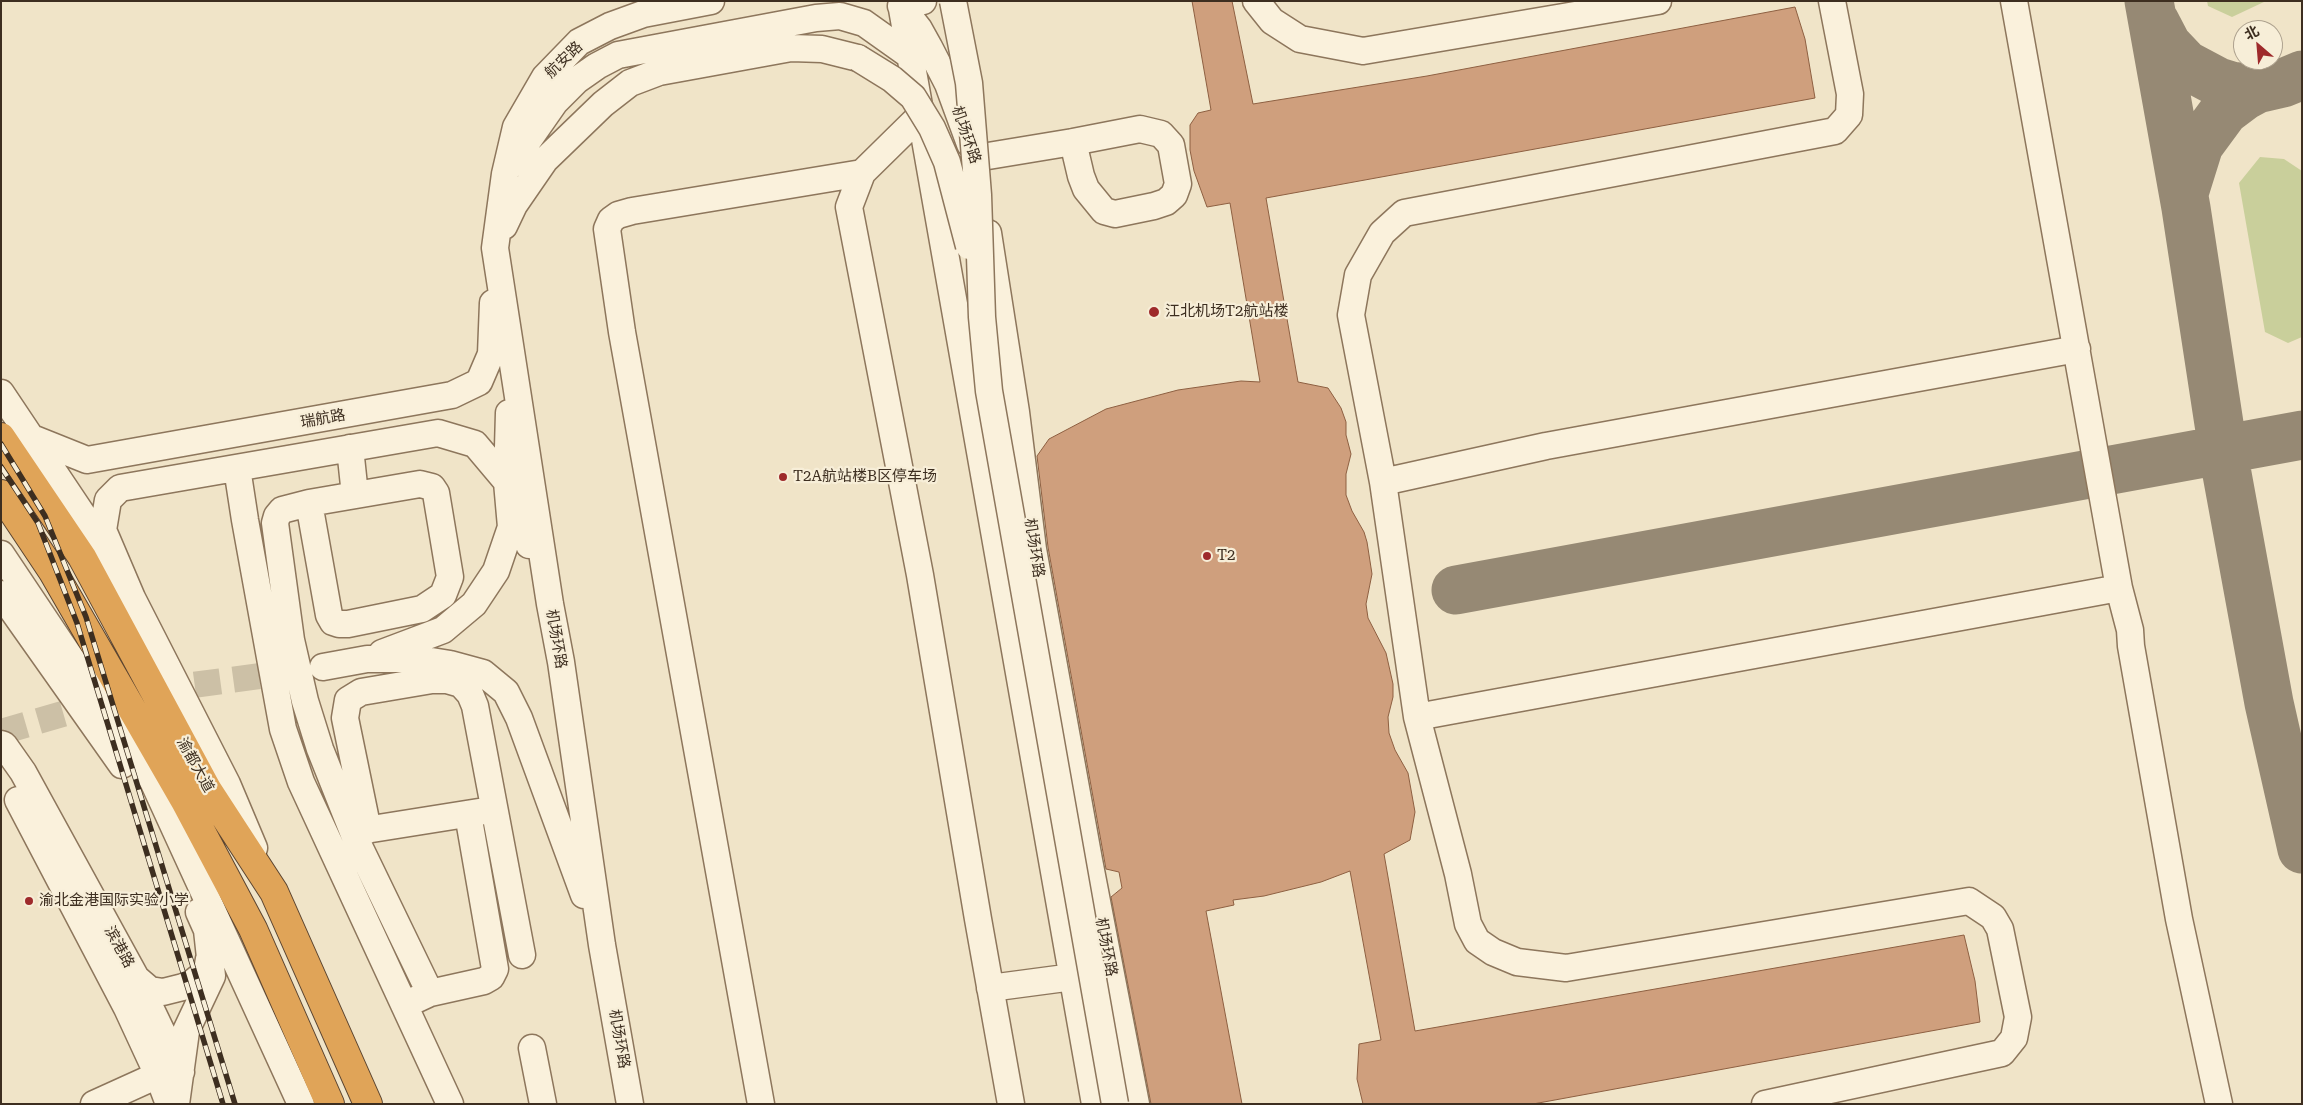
<!DOCTYPE html>
<html>
<head>
<meta charset="utf-8">
<style>
	body { margin:0 }
	#map { position:relative; width:2303px; height:1105px; overflow:hidden; background:#f0e4c8; font-family:"Roboto Serif","Noto Sans SC",serif }
	canvas { display:block }
	.frame { position:absolute; inset:0; border:2px solid #3d2e20; pointer-events:none }
	.north { position:absolute; left:2233px; top:20px; width:50px; height:50px; box-sizing:border-box; background:#f7eed8; border:1px solid #ada18e; border-radius:50%; rotate:333deg; font-size:14px; font-weight:700; line-height:20px; text-align:center; color:#3d2e20 }
	.north::after { content:''; display:block; margin:auto; width:18px; height:22px; background:#9e2a2b; clip-path:polygon(50% 0,100% 100%,50% 72%,0 100%) }
</style>
</head>
<body>
<div id="map">
<canvas width="2303" height="1105"></canvas>
<div class="frame"></div>
<div class="north">北</div>
</div>
<script>
const ctx = document.querySelector('canvas').getContext('2d');
ctx.lineJoin = 'round';
function fill(path, color) { ctx.fillStyle = color; ctx.fill(path, 'evenodd'); }
const shape = rows => new Path2D(rows.map(r => 'M' + r).join(''));
function trace(path, color, width, dash) { ctx.strokeStyle = color; ctx.lineWidth = width; ctx.lineCap = dash ? 'butt' : 'round'; ctx.setLineDash(dash || []); ctx.stroke(path); }
function label(font, color, halo, rows, align = 'center') {
  ctx.font = font + ' "Roboto Serif","Noto Sans SC",serif'; ctx.lineWidth = 4.5; ctx.setLineDash([]); ctx.textBaseline = 'middle'; ctx.strokeStyle = halo; ctx.fillStyle = color; for (const [text, x, y, turn = 0] of rows) {
    ctx.save(); ctx.translate(x, y); ctx.rotate((+turn || 0) * Math.PI / 180); ctx.textAlign = isNaN(turn) ? turn : align; if (halo) ctx.strokeText(text, 0, 0); ctx.fillText(text, 0, 0); ctx.restore();
  }
}
fill(shape([
	[2207,1,2266,1,2232,17,2208,6],
	[2260,157,2284,159,2302,171,2302,337,2288,343,2265,332,2239,183]
]), '#c9cf9b');
trace(shape([
	[2149,1,2186,208,2225,463,2269,703,2302,849],
	[2155,22,2167,45,2186,65,2218,82,2231,86,2257,89],
	[2184,193,2199,145,2224,111,2244,96,2257,89,2283,83,2302,75],
	[1456,590,2302,435]
]), '#968974', 49);
const building = shape([
	[1192,1,1232,1,1253,104,1427,76,1795,7,1805,39,1815,98,1266,198,1298,382,1328,388,1341,408,1346,422,1346,435,1351,454,1346,474,1346,495,1352,511,1364,532,1367,542,1372,574,1366,604,1368,618,1386,653,1393,684,1393,697,1388,717,1389,733,1395,750,1408,773,1415,812,1410,840,1384,854,1415,1031,1964,935,1975,981,1980,1022,1533,1104,1363,1104,1357,1079,1359,1044,1381,1040,1350,871,1321,882,1264,896,1233,900,1234,905,1206,911,1242,1104,1151,1104,1111,897,1122,888,1119,872,1106,869,1048,547,1037,456,1049,439,1106,409,1178,390,1241,381,1260,382,1230,203,1207,207,1194,171,1190,150,1190,125,1198,113,1211,110,1192,1]
]);
fill(building, '#cf9f7d');
trace(building, '#8d5f41', 1);
trace(shape([
	[156,690,296,671],
	[1,732,104,702]
]), '#ccc0a6', 26, [26, 13]);
const minor = shape([
	[923,1,901,6,919,29,929,47,948,84,970,144],
	[1256,1,1272,21,1300,39,1363,51,1658,1],
	[2014,1,2119,588,2130,630,2131,646,2179,919,2219,1104],
	[902,9,1095,1104],
	[920,116,862,173,849,207,920,575,978,919,1011,1104],
	[976,158,1073,142,1140,129,1161,134,1171,145,1178,184,1174,195,1166,202,1154,206,1115,214,1104,211,1086,189,1081,176,1073,142],
	[511,165,555,102,577,80,597,66,618,55,816,18,840,16,864,23,909,55],
	[504,226,514,205,545,160,603,104,630,83,659,72,791,48,822,49,858,58],
	[988,233,1016,412,1033,549,1089,860,1136,1104],
	[1,393,88,523,132,598,227,784,254,848],
	[32,438,87,460,452,395,479,382,491,354,493,303],
	[350,448,355,495],
	[237,468,245,520,283,729,301,782,450,1104],
	[1383,482,1546,446,2077,349],
	[309,503,329,615,333,622,339,624,348,624,422,609,443,595,450,577,436,493,432,487,420,484,309,503,282,510,277,516,275,523,291,640,305,701,320,749,357,842,430,993],
	[1,554,153,781,301,1104],
	[1,594,122,765],
	[132,598,103,530,108,500,120,488,438,433,475,444,507,482,529,545],
	[382,653,443,630,474,604,496,571,511,527,507,482,509,413],
	[323,667,367,659,419,659,450,664,483,673,506,692,519,718,584,895],
	[1417,717,2119,588],
	[1,744,4,745,23,772,136,978,181,1072],
	[18,800,127,1008,158,1075,169,1104],
	[368,830,345,718,348,700,361,692,432,680,447,680,461,684,470,694,475,706,522,955],
	[353,832,485,811],
	[136,978,150,990,163,992,183,987,191,984,207,971,209,959],
	[990,988,1073,977],
	[415,1000,430,993,484,981,491,977,495,969,468,814],
	[532,1048,543,1104],
	[94,1104,158,1075],
	[176,1104,186,1031,212,976,207,930,199,912],
	[630,1104,602,945,561,662,550,604,495,248,505,174,516,127,545,77,579,42,610,26,643,14,711,1],
	[761,1104,622,332,607,229,611,220,618,215,632,211,862,173],
	[1765,1104,2002,1053,2014,1038,2018,1017,2000,929,1993,917,1969,901,1566,968,1517,962,1493,952,1477,941,1468,924,1458,874,1417,717,1383,482,1351,315,1358,275,1382,233,1404,213,1835,131,1849,115,1850,94,1832,1]
]);
const highway = shape([
	[1,437,82,557,207,789,274,892,368,1104],
	[1,494,53,572,185,801,253,929,330,1104]
]);
trace(minor, '#8d765c', 29);
trace(highway, '#5b4430', 30);
trace(minor, '#faf1dc', 26);
trace(highway, '#e0a458', 28);
const rail = shape([
	[1,444,45,516,86,617,235,1104],
	[1,467,38,523,77,623,223,1104]
]);
trace(rail, '#3d2e20', 5.5);
trace(rail, '#f7eed8', 4, [11]);
const minorBridge = shape([
	[953,1,969,83,978,195,982,317,989,391,1115,1104],
	[858,58,892,79,913,97,932,128,947,162,969,246]
]);
trace(minorBridge, '#8d765c', 29, []);
trace(minorBridge, '#faf1dc', 26);
for (const [x, y, r, color] of [
	[1154,312,6,"#9e2a2b"],
	[783,477,5,"#9e2a2b"],
	[1207,556,5,"#9e2a2b"],
	[29,901,5,"#9e2a2b"]
]) { const dot = new Path2D(); dot.arc(x, y, r, 0, 2 * Math.PI); ctx.fillStyle = color; ctx.fill(dot); trace(dot, '#f7eed8', 2); }
label('15px', '#3d2e20', '#f7eed8', [
	["航安路",564,60,-44],
	["机场环路",966,135,71],
	["瑞航路",323,419,-10],
	["机场环路",1034,548,81],
	["机场环路",556,639,80],
	["渝都大道",195,765,61],
	["滨港路",119,947,61],
	["机场环路",1106,947,79],
	["机场环路",619,1039,80]
]);
label('15px', '#3d2e20', '#f7eed8', [
	["江北机场T2航站楼",1165,312],
	["T2A航站楼B区停车场",793,477],
	["T2",1217,556],
	["渝北金港国际实验小学",39,901]
], 'left');
</script>
</body>
</html>
